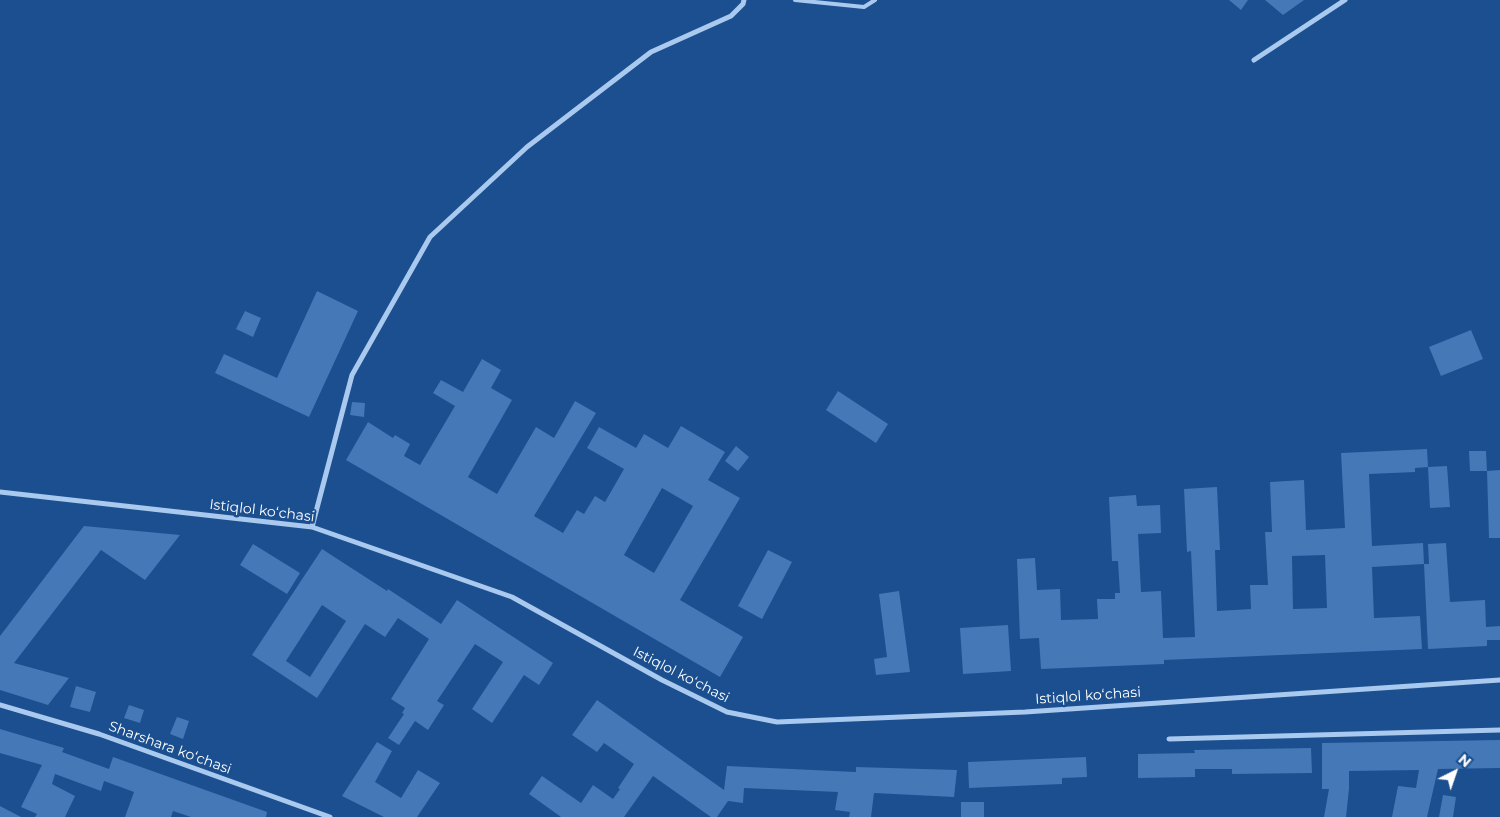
<!DOCTYPE html>
<html>
<head>
<meta charset="utf-8">
<style>
	body { margin:0 }
	#map { position:relative; width:1500px; height:817px; overflow:hidden; background:#1b4f8f; font-family:Montserrat,sans-serif }
	canvas { display:block }
	.north { position:absolute; left:1430px; top:747px; width:50px; height:50px; -webkit-text-stroke:4px #1b4f8f; paint-order:stroke; rotate:41deg; font-size:14px; font-weight:700; line-height:20px; text-align:center; color:#fff }
	.north::after { content:''; display:block; margin:auto; width:18px; height:22px; background:#fff; clip-path:polygon(50% 0,100% 100%,50% 72%,0 100%) }
</style>
</head>
<body>
<div id="map">
<canvas width="1500" height="817"></canvas>
<div class="north">N</div>
</div>
<script>
const ctx = document.querySelector('canvas').getContext('2d');
ctx.lineJoin = 'round';
function fill(path, color) { ctx.fillStyle = color; ctx.fill(path, 'evenodd'); }
const shape = rows => new Path2D(rows.map(r => 'M' + r).join(''));
function trace(path, color, width, dash) { ctx.strokeStyle = color; ctx.lineWidth = width; ctx.lineCap = dash ? 'butt' : 'round'; ctx.setLineDash(dash || []); ctx.stroke(path); }
function label(font, color, halo, rows, align = 'center') {
  ctx.font = font + ' Montserrat,sans-serif'; ctx.lineWidth = 5; ctx.setLineDash([]); ctx.textBaseline = 'middle'; ctx.strokeStyle = halo; ctx.fillStyle = color; for (const [text, x, y, turn = 0] of rows) {
    ctx.save(); ctx.translate(x, y); ctx.rotate((+turn || 0) * Math.PI / 180); ctx.textAlign = isNaN(turn) ? turn : align; if (halo) ctx.strokeText(text, 0, 0); ctx.fillText(text, 0, 0); ctx.restore();
  }
}
fill(shape([
	[1229,0,1248,0,1241,10],
	[1265,0,1304,0,1283,15],
	[317,291,358,311,309,417,215,373,224,354,277,378],
	[245,311,261,318,253,337,236,329],
	[1471,330,1483,359,1441,376,1429,347],
	[482,359,501,370,491,388,512,400,468,477,497,494,536,427,554,438,575,401,596,413,534,516,563,533,577,510,584,514,595,496,605,502,624,469,587,448,599,427,636,448,644,434,668,448,681,426,725,452,708,480,740,498,680,600,743,637,720,677,346,460,368,422,393,438,395,435,410,444,404,456,420,465,455,406,433,393,441,380,463,392],
	[662,488,693,506,654,573,624,555],
	[838,391,888,424,876,443,826,410],
	[352,402,365,403,364,417,350,415],
	[736,446,749,457,738,471,725,461],
	[1427,449,1428,467,1415,468,1415,472,1369,474,1372,546,1423,543,1424,564,1372,567,1374,618,1420,616,1422,649,1164,660,1164,664,1041,669,1039,638,1020,639,1017,559,1035,558,1037,590,1060,589,1061,620,1098,619,1097,599,1115,599,1115,593,1120,593,1118,561,1112,561,1109,497,1136,495,1137,506,1160,505,1161,533,1138,534,1141,592,1161,591,1163,638,1195,637,1191,551,1187,552,1184,489,1217,487,1220,550,1215,550,1217,611,1251,609,1250,585,1268,585,1265,532,1272,532,1270,482,1304,480,1306,530,1345,528,1341,453],
	[1325,555,1327,608,1293,609,1292,556],
	[1469,451,1486,451,1487,471,1470,471],
	[1447,466,1450,507,1430,508,1428,467],
	[1500,470,1500,538,1489,538,1487,471],
	[84,526,180,535,145,580,101,550,14,663,69,678,48,705,0,690,0,636],
	[1446,543,1450,602,1485,600,1486,627,1500,626,1500,640,1487,640,1487,646,1428,649,1424,564,1429,564,1428,544],
	[253,544,300,573,287,594,240,565],
	[322,549,387,591,388,589,441,624,457,600,553,663,539,685,524,675,492,723,472,709,503,662,475,644,437,701,444,705,428,730,415,721,399,745,388,738,404,714,402,713,405,708,391,699,429,639,398,618,385,637,365,624,317,698,252,655],
	[322,605,346,621,310,677,286,661],
	[768,550,792,562,762,619,738,606],
	[899,591,910,672,876,675,874,659,887,657,879,594],
	[1008,625,1011,671,963,674,960,628],
	[76,686,96,692,90,712,70,707],
	[597,700,724,790,727,766,856,772,856,767,957,770,954,797,874,793,871,817,849,817,850,812,835,810,838,792,744,788,743,803,728,801,717,817,711,817,653,776,624,817,561,817,529,794,542,776,581,803,593,785,613,799,620,789,618,788,634,764,604,743,597,752,572,735],
	[129,705,144,710,140,723,124,718],
	[177,717,189,721,183,739,170,734],
	[0,729,64,748,62,752,109,769,113,757,267,812,266,817,191,817,173,811,171,817,125,817,134,792,104,781,101,791,55,774,52,784,75,796,65,817,35,817,37,814,21,807,42,765,0,753],
	[1500,740,1500,768,1438,769,1427,817,1392,817,1398,786,1416,788,1419,770,1349,771,1349,789,1346,817,1324,817,1329,789,1322,789,1322,743],
	[377,742,392,751,375,782,401,798,418,770,440,783,417,817,384,817,342,796],
	[1311,748,1312,773,1232,774,1232,769,1195,769,1195,777,1138,778,1138,754,1195,753,1194,750],
	[1086,757,1087,777,1062,778,1062,784,969,788,968,762],
	[1443,795,1456,797,1453,817,1439,817],
	[961,802,984,802,984,817,961,817],
	[0,806,21,817,0,817]
]), '#4478b7');
trace(shape([
	[795,0,864,7,875,0]
]), '#a9c9ee', 4);
trace(shape([
	[1254,60,1345,0],
	[0,492,312,527,512,597,662,680,727,712,777,722,1025,712,1500,680],
	[312,527,352,375,430,237,527,147,651,52,731,16,743,4,744,0],
	[0,705,99,734,330,817],
	[1169,739,1500,730]
]), '#a9c9ee', 5);
label('14px', '#fff', '#1b4f8f', [
	["Istiqlol koʻchasi",262,511,7],
	["Istiqlol koʻchasi",681,675,27],
	["Istiqlol koʻchasi",1088,696,-4],
	["Sharshara koʻchasi",170,748,20]
]);
</script>
</body>
</html>
